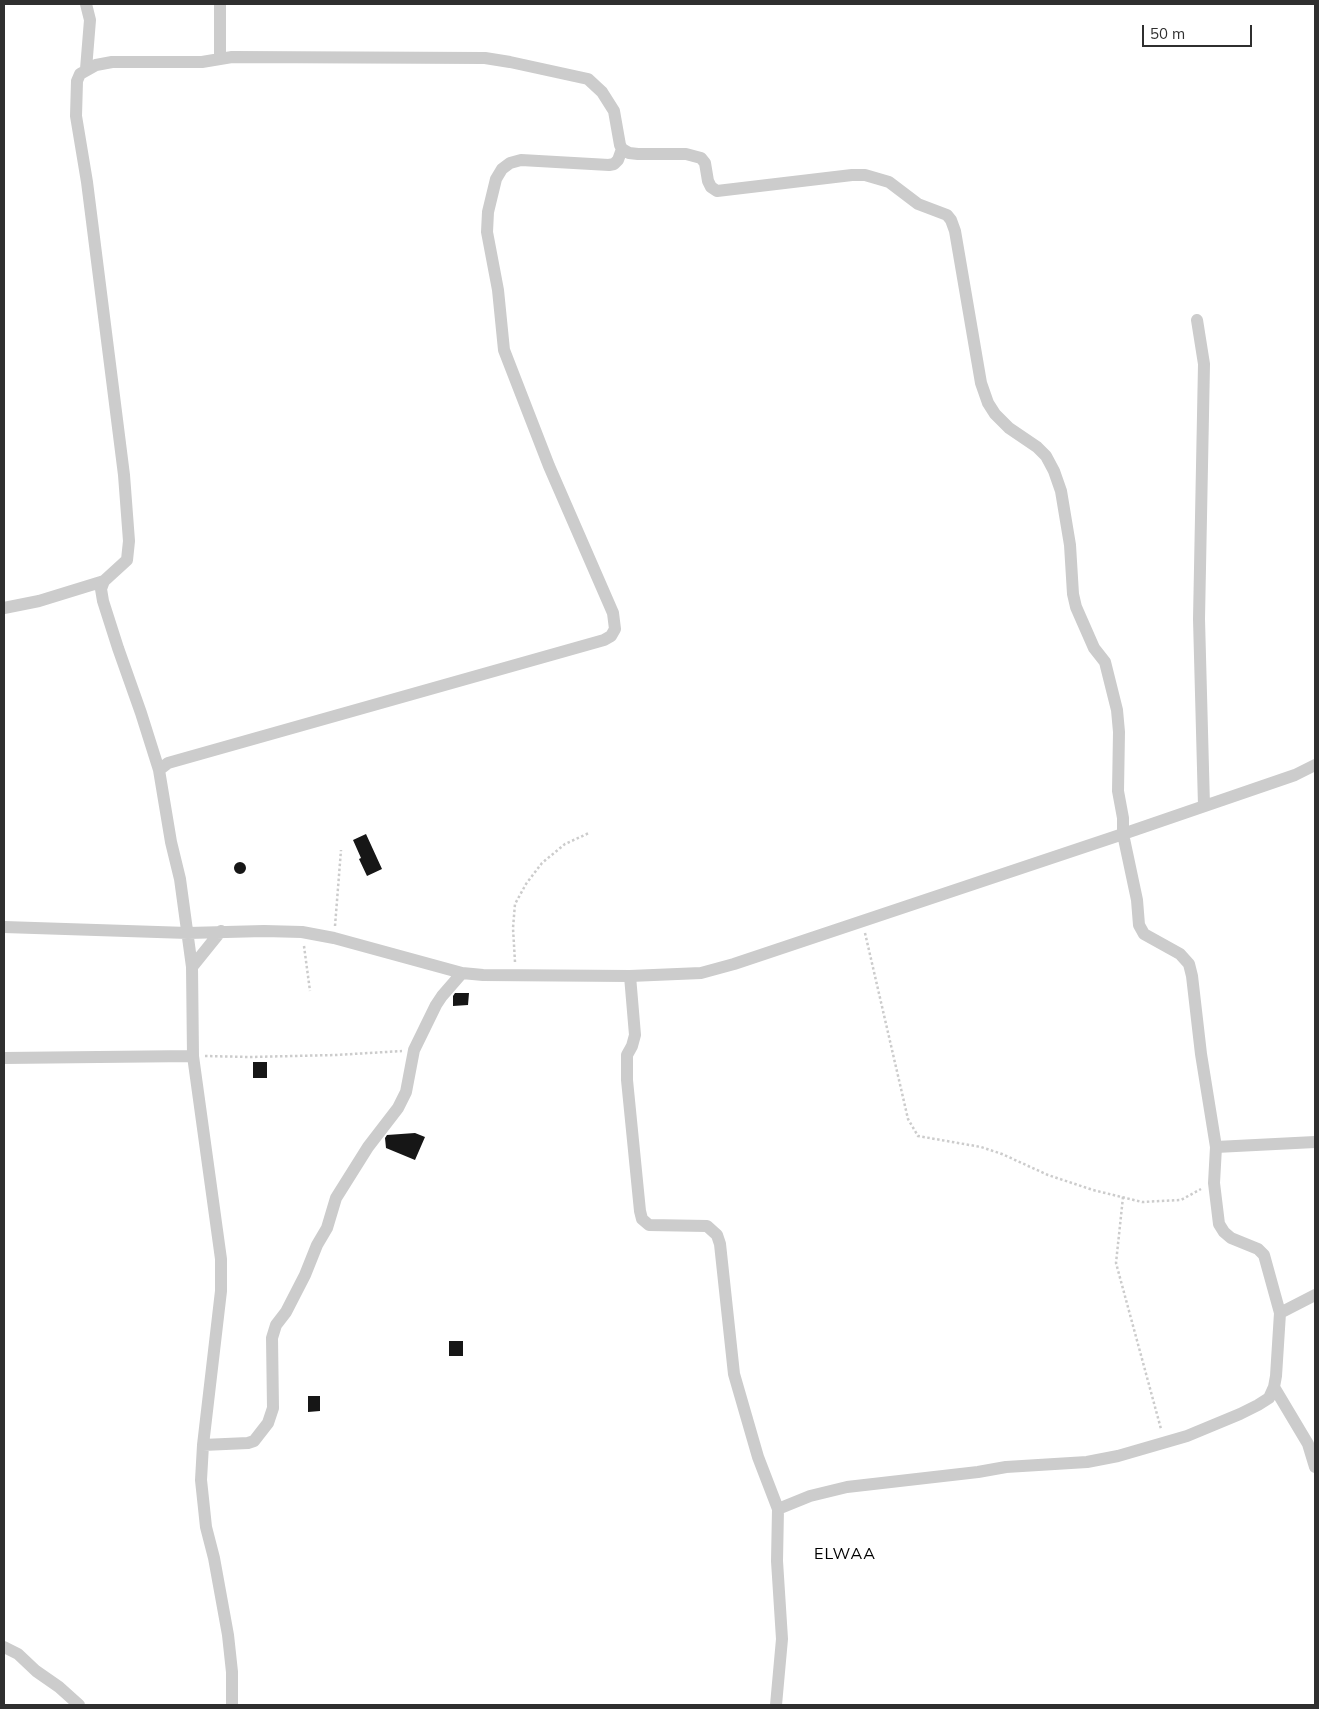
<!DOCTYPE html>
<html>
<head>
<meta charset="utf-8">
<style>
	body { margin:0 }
	#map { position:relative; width:1319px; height:1709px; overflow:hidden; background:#fff; font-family:Mulish,sans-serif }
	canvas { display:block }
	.frame { position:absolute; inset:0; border:5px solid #2f2f2f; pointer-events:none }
	.scale { position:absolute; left:1142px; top:25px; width:110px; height:22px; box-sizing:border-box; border:2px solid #2f2f2f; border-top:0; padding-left:6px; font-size:15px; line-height:18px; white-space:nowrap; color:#2f2f2f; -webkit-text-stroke:4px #fff; paint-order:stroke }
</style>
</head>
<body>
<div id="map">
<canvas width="1319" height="1709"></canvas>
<div class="frame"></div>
<div class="scale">50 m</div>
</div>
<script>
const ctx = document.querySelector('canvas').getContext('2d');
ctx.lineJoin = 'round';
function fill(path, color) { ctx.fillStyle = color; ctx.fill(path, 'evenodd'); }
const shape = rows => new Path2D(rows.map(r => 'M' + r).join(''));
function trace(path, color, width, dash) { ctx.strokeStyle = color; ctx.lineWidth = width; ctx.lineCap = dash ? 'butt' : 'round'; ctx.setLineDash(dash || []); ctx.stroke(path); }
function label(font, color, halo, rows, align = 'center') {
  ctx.font = font + ' Mulish,sans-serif'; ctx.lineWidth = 5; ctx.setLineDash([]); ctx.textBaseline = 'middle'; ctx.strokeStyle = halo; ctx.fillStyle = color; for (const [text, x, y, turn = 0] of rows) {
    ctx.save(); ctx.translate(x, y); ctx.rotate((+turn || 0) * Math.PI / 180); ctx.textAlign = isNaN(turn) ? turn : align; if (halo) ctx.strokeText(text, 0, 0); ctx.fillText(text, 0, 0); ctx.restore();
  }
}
fill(shape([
	[366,834,382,869,367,876,359,859,361,858,353,840],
	'234 868a6 6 0 1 1 12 0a6 6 0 1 1-12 0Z',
	[455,993,469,993,468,1005,453,1006,453,996],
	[253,1062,267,1062,267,1078,253,1078],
	[415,1133,425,1137,415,1160,386,1148,385,1138,387,1135],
	[449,1341,463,1341,463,1356,449,1356],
	[308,1396,320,1396,320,1411,308,1412]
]), '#161616');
trace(shape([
	[335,926,341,850],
	[865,933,908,1119,918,1136,981,1147,1002,1154,1048,1175,1093,1190,1142,1202,1181,1200,1201,1189],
	[304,946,310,991],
	[515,962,513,928,515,904,526,884,542,863,565,844,589,833],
	[205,1056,250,1057,336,1055,402,1051],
	[1123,1197,1116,1263,1161,1429]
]), '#ccc', 2.5, [2.5, 2.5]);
trace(shape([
	[86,4,90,20,86,69],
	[220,59,220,4],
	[1197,320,1204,364,1199,619,1204,806],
	[4,608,39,601,104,581],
	[159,770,141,713,118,648,103,601,101,589,104,581,127,560,129,541,124,475,87,182,76,116,77,81,80,74,96,65,112,62,202,62,232,57,485,58,510,62,588,79,602,92,614,111,620,145,622,149,629,153,638,154,686,154,701,158,705,163,708,181,711,187,717,191,852,175,865,175,889,182,918,204,947,215,951,220,955,231,981,383,988,403,995,414,1009,428,1037,447,1046,456,1054,471,1061,491,1070,545,1073,594,1076,607,1094,648,1105,662,1117,710,1119,732,1118,791,1123,818,1123,834,1137,900,1139,925,1144,934,1180,954,1189,964,1192,976,1201,1054,1216,1147,1315,1142],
	[4,927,188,933,264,931,302,932,334,938,462,973,483,975,630,976,701,973,734,964,1123,834,1295,775,1315,765],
	[192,967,221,931],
	[630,976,635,1035,632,1046,627,1055,627,1080,640,1211,642,1219,649,1225,707,1226,717,1235,720,1244,734,1374,758,1457,778,1509,777,1561,782,1639,776,1705],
	[4,1058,193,1056],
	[1216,1147,1214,1183,1219,1224,1224,1232,1231,1238,1258,1249,1264,1255,1280,1313],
	[1274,1387,1308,1444,1315,1467],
	[203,1445,248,1443,254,1441,268,1423,273,1408,272,1338,276,1325,286,1312,305,1275,317,1245,327,1228,336,1198,368,1147,398,1108,406,1092,414,1050,436,1005,442,996,462,973],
	[778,1509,810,1496,847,1487,978,1472,1006,1467,1087,1462,1118,1456,1187,1436,1240,1414,1258,1405,1269,1398,1274,1387,1276,1376,1280,1313,1315,1295],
	[4,1647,18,1654,36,1671,59,1687,79,1705],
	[232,1705,232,1672,228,1635,214,1558,206,1527,201,1480,203,1445,221,1291,221,1259,193,1056,192,967,180,879,171,842,159,770,168,763,604,640,611,636,615,629,613,613,549,466,504,350,498,290,487,232,488,212,496,179,502,169,510,163,521,160,609,165,614,164,618,160,622,149]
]), '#ccc', 12);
ctx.letterSpacing = '1px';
label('16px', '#000', '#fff', [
	["ELWAA",845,1554]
]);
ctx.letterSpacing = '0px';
</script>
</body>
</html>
